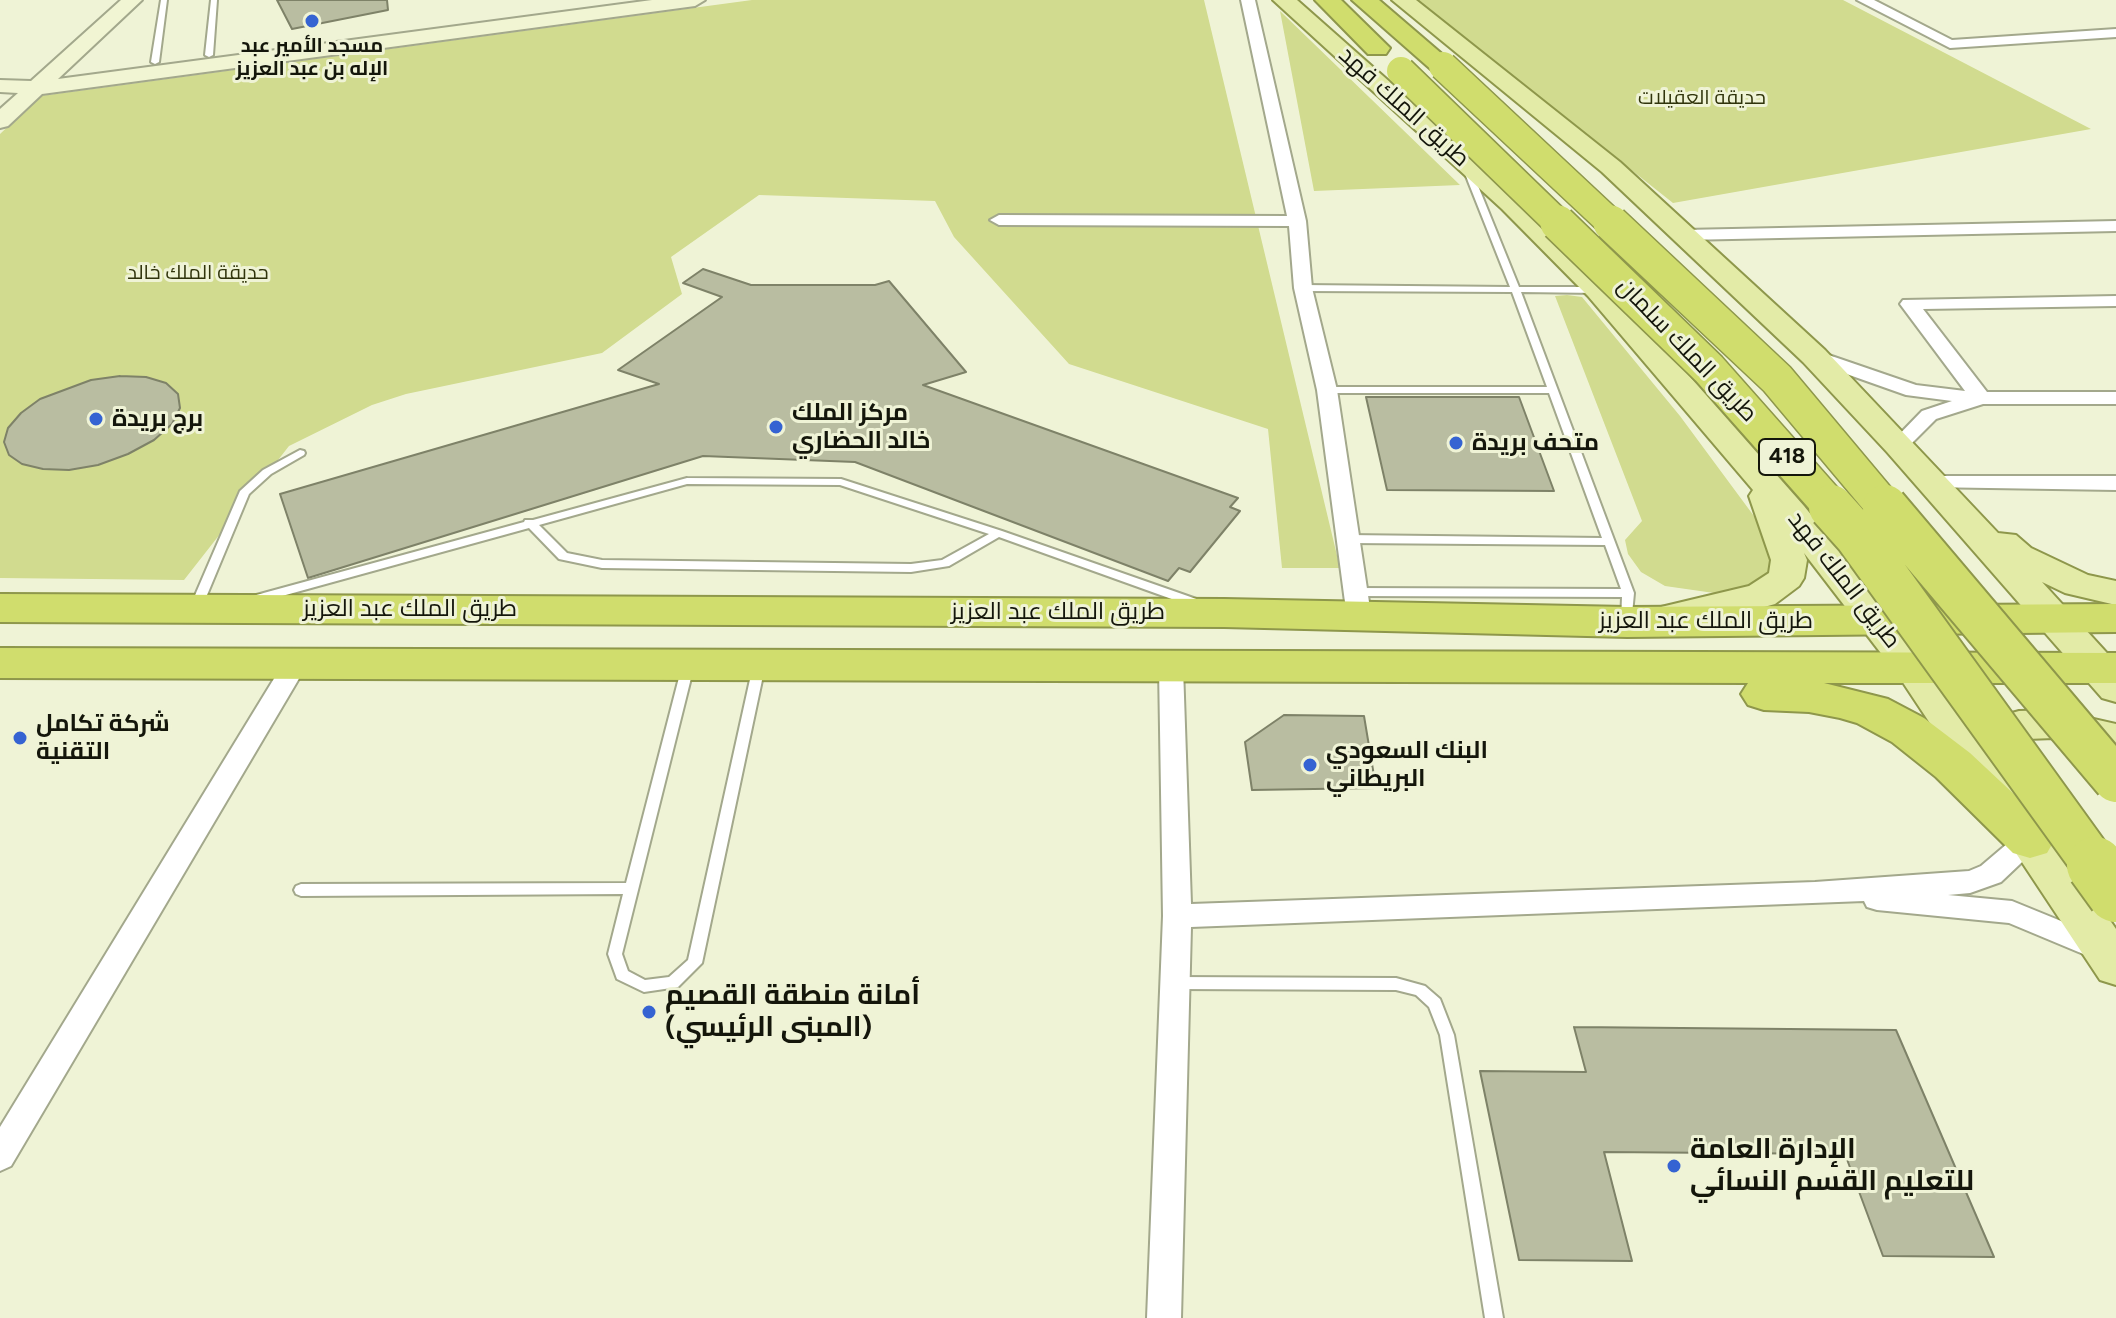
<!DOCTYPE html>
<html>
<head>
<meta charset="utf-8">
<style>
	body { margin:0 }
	canvas { display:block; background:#eff3d6 }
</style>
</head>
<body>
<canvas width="2116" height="1318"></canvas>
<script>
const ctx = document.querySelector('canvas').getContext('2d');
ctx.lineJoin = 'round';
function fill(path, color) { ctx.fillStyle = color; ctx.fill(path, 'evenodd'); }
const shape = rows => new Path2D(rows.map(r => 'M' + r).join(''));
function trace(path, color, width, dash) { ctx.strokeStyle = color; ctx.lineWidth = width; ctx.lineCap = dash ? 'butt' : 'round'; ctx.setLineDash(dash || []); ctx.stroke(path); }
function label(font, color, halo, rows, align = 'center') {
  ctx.font = font + ' Figtree,Cairo,sans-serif'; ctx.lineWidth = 6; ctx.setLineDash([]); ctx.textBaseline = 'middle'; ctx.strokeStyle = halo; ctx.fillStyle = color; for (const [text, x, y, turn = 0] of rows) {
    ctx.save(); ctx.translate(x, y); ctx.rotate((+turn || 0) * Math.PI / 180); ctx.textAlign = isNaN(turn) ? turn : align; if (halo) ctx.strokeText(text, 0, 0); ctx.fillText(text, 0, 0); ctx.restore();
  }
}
fill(shape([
	[752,0,1204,0,1340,568,1282,568,1268,429,1069,364,954,237,935,201,759,195,671,257,682,294,602,353,406,394,372,405,289,446,184,580,0,578,0,134,40,96],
	[1417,0,1843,0,2091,129,1673,203],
	[1280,11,1460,185,1314,191],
	[1567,295,1582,297,1680,416,1782,554,1778,576,1742,597,1665,586,1641,572,1628,554,1625,540,1642,521,1555,296]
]), '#d1db8f');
const building = shape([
	[277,0,387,0,388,10,292,29,277,0],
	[703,269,751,285,875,285,889,281,966,372,923,385,1238,498,1230,507,1240,511,1190,572,1179,568,1168,581,855,462,703,456,308,578,280,494,659,384,618,370,722,297,683,283,703,269],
	[120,376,146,377,166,383,178,394,180,408,172,424,154,440,128,454,98,465,69,470,43,469,22,464,9,455,4,442,8,428,21,413,40,399,91,380,120,376],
	[1366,397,1519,397,1554,491,1387,490,1366,397],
	[1284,715,1364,716,1376,788,1252,790,1245,742,1284,715],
	[1574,1027,1896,1030,1994,1257,1883,1256,1845,1154,1604,1152,1632,1261,1519,1260,1480,1071,1586,1072,1574,1027]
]);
fill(building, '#b9bda1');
trace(building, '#7e8268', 2);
const lane = shape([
	[161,0,167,0,159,62,155,64,151,62,161,0],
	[211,0,217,0,213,55,209,57,205,55,211,0],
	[1463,164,1470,166,1519,287,1598,287,1603,290,1598,293,1521,292,1634,593,1631,625,1627,626,1621,622,1622,597,1355,596,1349,592,1355,588,1621,589,1605,545,1348,543,1342,539,1348,535,1602,538,1549,393,1327,393,1322,390,1327,387,1547,387,1512,292,1303,291,1298,288,1303,285,1510,287,1462,166,1463,164],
	[300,450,304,451,305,453,304,455,271,474,249,494,202,607,196,611,192,610,190,607,240,491,263,470,300,450],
	[687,478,841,479,1002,531,1202,601,1204,604,1198,608,1194,607,999,537,949,566,911,572,602,568,559,559,529,528,253,604,247,600,249,597,524,522,525,520,533,520,687,478],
	[687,484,840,485,989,534,942,560,911,564,602,560,567,553,539,525,687,484],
	[688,662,694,666,622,954,628,971,645,980,669,977,688,960,753,666,759,662,765,666,702,963,678,987,644,992,617,979,608,954,623,894,301,896,296,894,294,890,296,886,301,884,626,883,682,666,688,662],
	[1174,977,1396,978,1425,986,1440,999,1454,1035,1503,1318,1485,1318,1440,1035,1429,1007,1416,995,1396,990,1174,989,1169,987,1167,983,1169,979,1174,977]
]);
const street = shape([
	[1241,0,1255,0,1306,221,1312,288,1337,390,1369,602,1374,617,1370,623,1362,625,1354,623,1345,602,1317,390,1294,288,1289,226,999,225,990,220,999,215,1287,216,1241,0],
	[1857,0,1874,0,1952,40,2116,29,2116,37,1950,48,1857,0],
	[2116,221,2116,231,1684,240,1675,235,1684,230,2116,221],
	[2116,296,2116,306,1923,309,1987,392,2116,392,2116,404,1983,404,1936,419,1906,449,1899,451,1889,445,1922,411,1952,401,1906,395,1807,360,1804,356,1814,350,1916,385,1965,391,1903,308,1900,304,1903,300,2116,296],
	[1932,476,2116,476,2116,490,1925,487,1921,482,1925,477,1932,476],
	[295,657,304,659,307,665,11,1166,0,1171,0,1127,286,659,295,657],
	[1171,659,1180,661,1183,667,1191,904,1815,882,1969,871,1981,866,2021,832,2030,829,2039,832,2043,839,2039,846,2001,882,1970,893,1948,895,2012,901,2110,941,2114,949,2110,957,2100,961,2009,923,1877,910,1867,907,1864,901,1191,927,1181,1318,1147,1318,1163,916,1159,667,1162,661,1171,659]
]);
const secondary = shape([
	[121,0,142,0,58,79,652,0,705,0,695,6,42,94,8,126,0,128,0,109,18,93,0,92,0,80,31,81,121,0]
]);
const primary = shape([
	[1273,0,1297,0,1520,197,1608,284,1804,506,1928,660,1980,735,1985,728,2005,715,2019,711,2054,710,2116,724,2116,754,2054,738,2027,739,2019,744,2020,765,2014,776,2010,777,2116,929,2116,985,2100,980,1900,678,1804,553,1807,560,1804,578,1799,586,1775,604,1714,621,1674,628,1661,625,1656,616,1661,607,1749,586,1769,573,1771,560,1749,496,1753,490,1588,296,1502,209,1273,0],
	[1392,0,1416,0,1620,162,1825,350,1998,533,2016,535,2031,548,2088,575,2116,581,2116,605,2065,593,2042,582,2116,663,2116,702,2102,698,1887,452,1803,362,1602,172,1392,0]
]);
const highway = shape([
	[1315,0,1341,0,1390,48,1386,54,1368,54,1315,0],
	[1352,0,1379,0,1456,66,1452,72,1443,74,1434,72,1352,0],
	[0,594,1224,599,1627,607,2116,604,2116,632,1627,637,1224,627,0,622,0,594],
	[0,648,2116,653,2116,683,1824,683,1888,699,1924,718,1970,753,2047,825,2055,839,2047,853,2030,858,2013,853,1936,777,1892,742,1857,723,1840,718,1809,712,1764,710,1748,705,1741,694,1748,683,0,678,0,648]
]);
trace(lane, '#a3a88c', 4);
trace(street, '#a3a88c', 4);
trace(secondary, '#a3a88c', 4);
trace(primary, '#8e974b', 4);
trace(highway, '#8e974b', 4);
fill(lane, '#fff');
fill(street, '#fff');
fill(secondary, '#f1f5d3');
fill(primary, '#e3eba7');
fill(highway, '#d0dd6d');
const highwayBridgeFar3 = shape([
	[1443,66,1613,225],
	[1401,71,1560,225]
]);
const highwayBridgeFar2 = shape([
	[1558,223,1709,369,1833,509],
	[1611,223,1777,379,1886,509]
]);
const highwayBridgeFar1 = shape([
	[1831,507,1857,536,2096,867],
	[1885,507,2116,780]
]);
const highwayBridge = shape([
	[2095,865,2116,894]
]);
trace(highwayBridgeFar3, '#8e974b', 31, []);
trace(highwayBridgeFar2, '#8e974b', 38, []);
trace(highwayBridgeFar1, '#8e974b', 48, []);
trace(highwayBridge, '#8e974b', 60, []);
trace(highwayBridgeFar3, '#d0dd6d', 28);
trace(highwayBridgeFar2, '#d0dd6d', 35);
trace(highwayBridgeFar1, '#d0dd6d', 44);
trace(highwayBridge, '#d0dd6d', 56);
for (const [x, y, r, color] of [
	[312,21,8,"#3563d2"],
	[96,419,8,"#3563d2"],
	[776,427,8,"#3563d2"],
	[1456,443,8,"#3563d2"],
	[20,738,8,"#3563d2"],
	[1310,765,8,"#3563d2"],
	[649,1012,8,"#3563d2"],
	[1674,1166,8,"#3563d2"]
]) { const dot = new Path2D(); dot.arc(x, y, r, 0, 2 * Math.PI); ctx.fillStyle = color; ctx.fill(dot); trace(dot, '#eff3d6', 3); }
label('bold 20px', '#14160b', '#eff3d6', [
	["مسجد الأمير عبد",312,46],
	["الإله بن عبد العزيز",312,69]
]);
label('20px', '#30340b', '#eff3d6', [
	["حديقة العقيلات",1702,98],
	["حديقة الملك خالد",198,273]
]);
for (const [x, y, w] of [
	[1787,457,56]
]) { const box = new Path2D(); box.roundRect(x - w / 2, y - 18, w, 36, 6); ctx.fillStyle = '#eff3d6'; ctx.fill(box); trace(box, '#14160b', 2); }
label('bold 22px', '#14160b', null, [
	["418",1787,457]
]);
label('24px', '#14160b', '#eff3d6', [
	["طريق الملك فهد",1404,107,42],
	["طريق الملك سلمان",1687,350,46],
	["طريق الملك فهد",1844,580,52],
	["طريق الملك عبد العزيز",410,609],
	["طريق الملك عبد العزيز",1058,612],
	["طريق الملك عبد العزيز",1706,621]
]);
label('bold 24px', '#14160b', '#eff3d6', [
	["مركز الملك",792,413],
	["خالد الحضاري",792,441],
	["برج بريدة",112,419],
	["متحف بريدة",1472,443],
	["شركة تكامل",36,724],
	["التقنية",36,752],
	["البنك السعودي",1326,751],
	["البريطاني",1326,779]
], 'left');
label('bold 28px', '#14160b', '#eff3d6', [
	["أمانة منطقة القصيم",665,996],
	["(المبنى الرئيسي)",665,1028],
	["الإدارة العامة",1690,1150],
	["للتعليم القسم النسائي",1690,1182]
], 'left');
</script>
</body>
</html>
